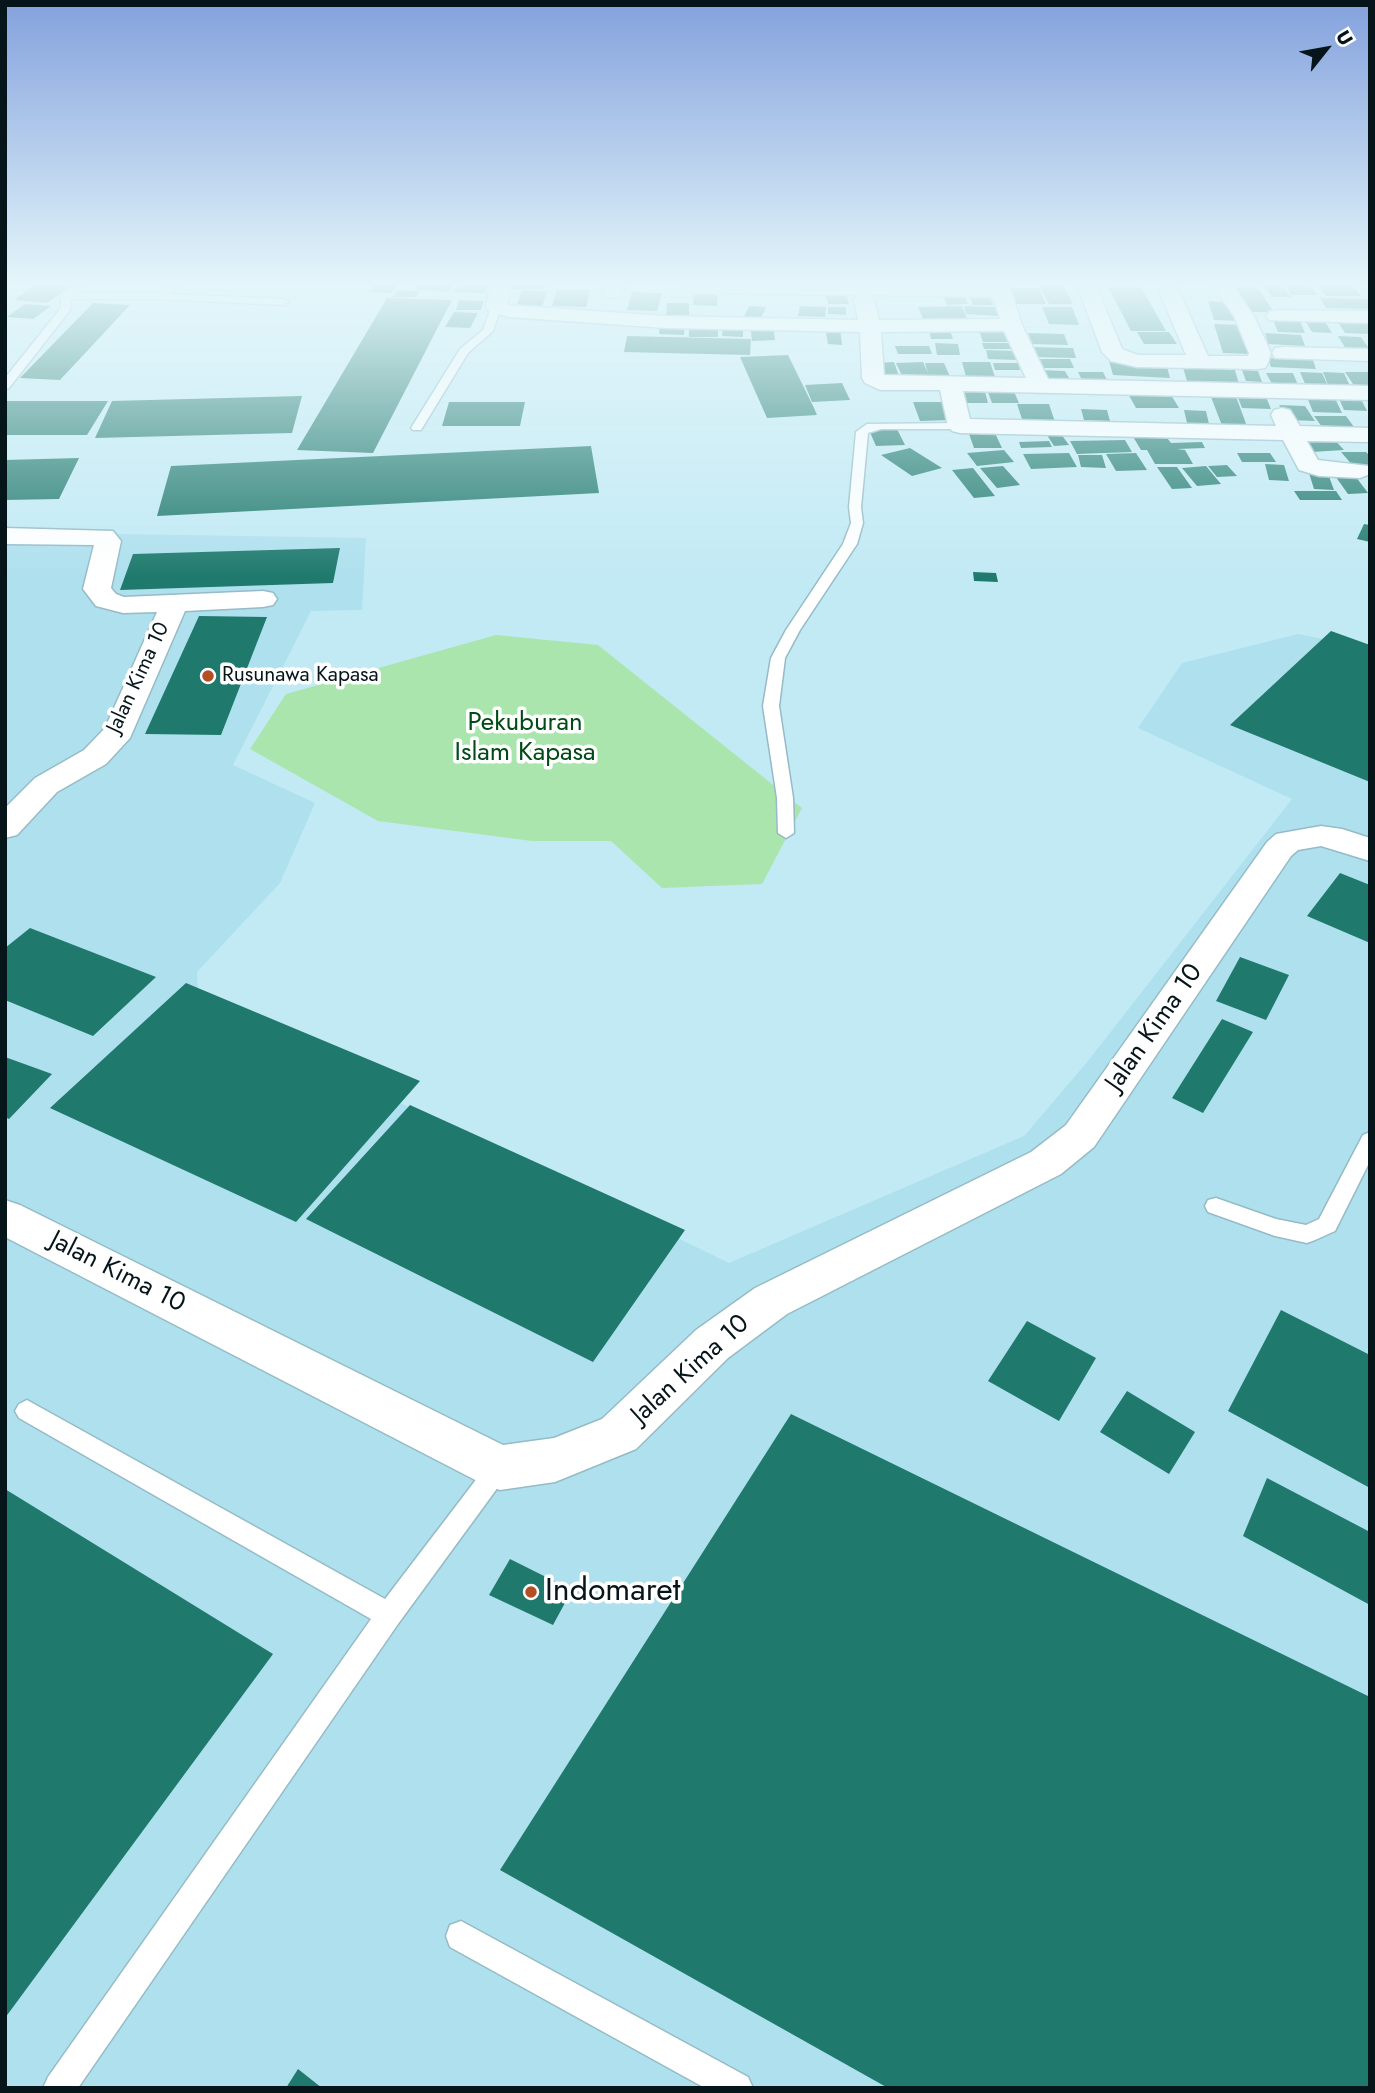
<!DOCTYPE html>
<html>
<head>
<meta charset="utf-8">
<style>
	body { margin:0 }
	#map { position:relative; width:1375px; height:2093px; overflow:hidden; background:#c2eaf5; font-family:Jost,sans-serif }
	canvas { display:block }
	.frame { position:absolute; inset:0; border:7px solid #061519; pointer-events:none }
	.north { position:absolute; left:1291px; top:14px; width:70px; height:70px; -webkit-text-stroke:5px #fff; paint-order:stroke; rotate:59deg; font-size:19px; font-weight:700; line-height:28px; text-align:center; color:#061519 }
	.north::after { content:''; display:block; margin:auto; width:24px; height:32px; background:#061519; clip-path:polygon(50% 0,100% 100%,50% 72%,0 100%) }
</style>
</head>
<body>
<div id="map">
<canvas width="1375" height="2093"></canvas>
<div class="frame"></div>
<div class="north">U</div>
</div>
<script>
const ctx = document.querySelector('canvas').getContext('2d');
ctx.lineJoin = 'round';
function fill(path, color) { ctx.fillStyle = color; ctx.fill(path, 'evenodd'); }
const shape = rows => new Path2D(rows.map(r => 'M' + r).join(''));
function trace(path, color, width, dash) { ctx.strokeStyle = color; ctx.lineWidth = width; ctx.lineCap = dash ? 'butt' : 'round'; ctx.setLineDash(dash || []); ctx.stroke(path); }
function label(font, color, halo, rows, align = 'center') {
  ctx.font = font + ' Jost,sans-serif'; ctx.lineWidth = 7; ctx.setLineDash([]); ctx.textBaseline = 'middle'; ctx.strokeStyle = halo; ctx.fillStyle = color; for (const [text, x, y, turn = 0] of rows) {
    ctx.save(); ctx.translate(x, y); ctx.rotate((+turn || 0) * Math.PI / 180); ctx.textAlign = isNaN(turn) ? turn : align; if (halo) ctx.strokeText(text, 0, 0); ctx.fillText(text, 0, 0); ctx.restore();
  }
}
fill(shape([
	[5,532,366,538,362,610,311,611,233,765,315,803,280,883,197,972,199,1005,729,1263,1024,1136,1088,1061,1292,799,1138,728,1182,663,1298,634,1370,648,1370,2088,5,2088]
]), '#afe0ee');
fill(shape([
	[496,635,598,645,802,808,762,884,662,888,611,841,532,841,378,821,250,749,286,694]
]), '#aae5ae');
fill(shape([
	[35,285,72,285,47,303,14,300],
	[375,285,397,285,391,293,370,292],
	[418,285,453,285,448,292,414,289],
	[459,285,490,285,484,293,454,292],
	[507,285,546,285,545,289,506,289],
	[1039,285,1063,285,1073,304,1049,304],
	[1263,285,1281,285,1291,297,1272,297],
	[1286,285,1311,286,1317,295,1291,295],
	[1317,285,1352,285,1361,296,1326,296],
	[1108,287,1141,287,1166,331,1131,331],
	[1231,287,1257,287,1274,312,1246,312],
	[1005,288,1039,288,1046,304,1012,304],
	[694,289,718,290,717,306,693,305],
	[397,290,419,291,416,297,393,297],
	[522,290,547,291,542,307,516,307],
	[557,290,590,290,586,307,552,306],
	[632,292,662,293,657,311,627,310],
	[825,293,846,293,849,304,828,304],
	[969,293,989,293,993,305,973,305],
	[942,294,963,294,968,304,947,305],
	[387,298,452,300,373,453,297,450],
	[1320,298,1368,299,1370,309,1326,308],
	[459,300,484,301,481,310,456,310],
	[1208,301,1231,302,1239,321,1214,320],
	[93,303,130,305,60,380,20,378],
	[667,303,689,303,689,316,666,316],
	[25,304,51,306,33,319,7,317],
	[749,306,766,307,761,318,744,317],
	[800,306,826,307,825,317,798,316],
	[962,306,967,318,923,319,918,307],
	[964,306,997,307,998,316,966,314],
	[828,307,846,307,846,315,828,314],
	[1042,307,1072,307,1079,325,1049,324],
	[454,312,478,313,470,328,445,327],
	[1304,319,1324,320,1332,333,1312,332],
	[1336,319,1370,320,1370,334,1345,333],
	[1273,320,1300,321,1305,333,1278,332],
	[660,323,685,324,684,335,659,334],
	[689,324,718,324,718,337,689,337],
	[723,324,743,325,743,337,722,336],
	[1214,324,1241,325,1252,354,1223,353],
	[750,325,773,325,775,340,752,341],
	[825,327,840,327,842,345,828,344],
	[929,330,950,330,953,339,931,339],
	[979,330,1006,330,1011,342,983,342],
	[1137,332,1169,332,1177,344,1144,344],
	[1028,333,1064,334,1068,345,1032,344],
	[1265,333,1301,335,1305,346,1268,344],
	[627,336,751,339,750,355,624,352],
	[1338,336,1361,337,1370,350,1346,349],
	[935,343,958,344,960,355,937,355],
	[982,343,1010,343,1012,349,984,349],
	[895,346,929,346,932,354,898,354],
	[1032,347,1073,348,1076,358,1034,357],
	[986,350,1016,351,1018,360,988,359],
	[788,355,814,408,817,415,767,418,740,357],
	[1268,358,1313,360,1316,369,1271,367],
	[1035,359,1070,359,1074,368,1039,368],
	[1109,361,1166,363,1170,378,1113,375],
	[894,362,900,379,879,380,873,363],
	[923,362,928,373,925,363,944,363,951,379,904,380,896,363],
	[962,362,990,362,996,380,967,380],
	[993,363,1018,363,1020,370,995,370],
	[1182,364,1234,367,1239,384,1187,381],
	[1040,370,1065,371,1072,383,1043,381],
	[1242,370,1258,371,1262,382,1246,381],
	[1078,372,1103,372,1108,382,1083,382],
	[1300,372,1322,373,1328,386,1306,386],
	[1323,372,1344,373,1350,386,1328,385],
	[1345,372,1368,372,1370,388,1355,387],
	[1266,373,1293,373,1298,385,1272,384],
	[842,383,850,400,812,402,805,385],
	[958,387,984,388,988,403,961,403],
	[986,387,1012,387,1019,403,992,403],
	[1126,390,1168,390,1179,408,1136,408],
	[1235,390,1264,392,1271,409,1242,408],
	[1209,392,1235,394,1248,429,1223,428],
	[1305,392,1333,394,1342,413,1313,412],
	[1337,394,1359,395,1367,411,1344,410],
	[302,396,292,433,95,438,112,401],
	[5,401,108,401,87,435,5,435],
	[449,402,525,402,520,426,442,426],
	[913,402,943,402,950,420,920,421],
	[1017,404,1049,404,1055,422,1023,422],
	[1279,405,1305,406,1315,421,1288,420],
	[1081,409,1107,410,1110,421,1084,420],
	[1184,410,1206,411,1209,424,1187,423],
	[1314,416,1346,416,1354,427,1322,427],
	[897,429,905,445,876,446,869,430],
	[968,431,994,431,1002,448,974,448],
	[1061,434,1069,445,1054,446,1047,435],
	[1164,434,1171,443,1202,442,1205,448,1177,449,1185,450,1193,464,1155,464,1147,450,1141,450,1132,435],
	[1331,436,1344,450,1311,452,1299,437],
	[1125,440,1132,452,1077,454,1070,441],
	[1049,441,1052,447,1021,448,1019,442],
	[591,446,599,493,157,516,171,466],
	[910,448,942,468,912,476,881,455],
	[1004,450,1014,462,977,466,967,453],
	[1341,452,1366,452,1370,456,1370,467,1354,467],
	[1069,453,1077,467,1031,469,1023,454],
	[1136,453,1147,470,1116,471,1106,454],
	[1237,453,1270,453,1276,462,1242,462],
	[1078,455,1102,455,1106,468,1081,467],
	[79,458,59,499,5,500,5,460],
	[1265,464,1284,465,1289,481,1269,480],
	[1227,465,1237,476,1217,477,1208,466],
	[1003,466,1020,485,997,488,980,468],
	[1206,466,1221,484,1197,486,1182,468],
	[1157,467,1177,467,1192,488,1172,489],
	[973,468,995,496,974,498,952,470],
	[1308,470,1327,471,1334,490,1314,489],
	[1333,473,1353,473,1368,493,1348,494],
	[1294,491,1336,491,1342,500,1300,500],
	[1364,524,1370,525,1370,542,1357,539],
	[340,548,333,583,120,590,133,554],
	[973,572,996,573,998,582,974,581],
	[199,616,267,617,221,735,145,734],
	[1331,631,1370,645,1370,782,1230,725],
	[1340,873,1370,885,1370,943,1307,916],
	[30,928,156,977,93,1036,5,1000,5,948],
	[1240,957,1289,975,1266,1020,1216,1001],
	[186,983,420,1081,296,1222,50,1108],
	[1222,1019,1253,1032,1203,1113,1172,1098],
	[5,1057,52,1074,9,1119,5,1117],
	[410,1105,685,1230,593,1362,306,1219],
	[1281,1310,1370,1355,1370,1488,1228,1411],
	[1027,1321,1096,1358,1059,1421,988,1381],
	[1127,1391,1195,1432,1169,1474,1100,1432],
	[791,1414,1370,1697,1370,2088,888,2088,500,1870],
	[1267,1478,1370,1532,1370,1605,1243,1536],
	[5,1489,273,1654,5,2018],
	[510,1559,572,1590,553,1625,489,1595],
	[298,2069,322,2088,286,2088]
]), '#1f796d');
const lane = shape([
	[73,285,83,285,75,293,155,293,171,285,183,285,169,294,284,299,289,302,284,305,157,299,71,299,70,310,9,388,5,389,5,378,61,308,61,296,73,285],
	[492,305,501,307,493,331,468,353,421,430,413,430,411,428,460,349,483,330,492,305],
	[867,424,960,423,966,426,960,429,881,429,868,433,861,507,863,523,857,544,800,630,785,658,779,706,793,798,794,833,786,838,778,833,777,798,763,706,771,658,786,630,843,544,851,523,849,507,856,432,867,424],
	[1370,1132,1370,1161,1335,1231,1315,1240,1307,1243,1275,1236,1208,1212,1205,1206,1208,1200,1216,1198,1276,1219,1306,1225,1319,1219,1363,1135,1370,1132],
	[27,1400,385,1599,491,1460,500,1457,509,1460,512,1468,398,1624,78,2088,43,2088,48,2077,371,1619,19,1418,15,1411,19,1404,27,1400],
	[461,1921,748,2077,753,2088,705,2088,450,1947,446,1936,450,1925,461,1921]
]);
const street = shape([
	[490,285,510,285,507,304,510,305,666,316,858,320,854,300,859,295,693,293,686,291,683,287,685,285,1009,285,1022,325,1048,379,1370,386,1370,400,963,391,970,419,1276,426,1271,415,1274,410,1282,408,1290,410,1300,426,1370,428,1370,442,1307,441,1318,460,1369,466,1370,474,1360,478,1319,476,1299,470,1283,440,960,433,952,431,948,426,940,390,880,390,865,383,862,378,860,332,666,328,508,317,489,311,486,307,490,285],
	[869,295,993,297,1000,319,879,320,874,300,869,295],
	[1004,331,1026,378,884,375,881,332,1004,331],
	[605,285,625,285,620,296,613,298,606,296,603,292,605,285],
	[1080,285,1096,285,1122,349,1127,351,1138,355,1186,355,1159,291,1162,287,1169,285,1176,287,1179,291,1208,356,1248,356,1249,353,1234,316,1214,287,1216,285,1236,285,1234,287,1254,316,1271,353,1268,363,1265,368,1257,369,1137,367,1111,361,1102,352,1078,288,1080,285],
	[1276,310,1370,311,1370,323,1269,320,1266,316,1269,312,1276,310],
	[1283,347,1370,349,1370,361,1275,358,1272,353,1275,348,1283,347],
	[5,528,113,531,121,541,111,588,116,594,124,597,263,591,273,593,277,599,273,605,263,607,185,611,130,738,106,764,57,792,17,835,5,838,5,808,35,778,84,750,105,728,157,612,123,613,96,606,83,589,94,545,5,544,5,528],
	[1321,826,1342,829,1370,838,1370,861,1321,846,1298,850,1291,856,1094,1147,1061,1174,787,1314,728,1358,636,1449,555,1482,500,1490,483,1484,5,1237,5,1200,20,1205,503,1445,554,1438,602,1419,696,1330,755,1288,1031,1152,1066,1125,1267,842,1276,834,1321,826]
]);
trace(lane, '#95bbc6', 3);
trace(street, '#95bbc6', 3);
fill(lane, '#fff');
fill(street, '#fff');
const sky = ctx.createLinearGradient(0, 0, 0, 578);
sky.addColorStop(0, '#83a1dd');
sky.addColorStop(0.49, '#e4f6fa');
sky.addColorStop(1, '#e4f6fa00');
ctx.fillStyle = sky;
ctx.fillRect(0, 0, 1375, 578);
for (const [x, y, r, color] of [
	[208,676,7,"#b44f23"],
	[531,1592,7,"#b44f23"]
]) { const dot = new Path2D(); dot.arc(x, y, r, 0, 2 * Math.PI); ctx.fillStyle = color; ctx.fill(dot); trace(dot, '#fff', 2.5); }
label('21px', '#061519', '#fff', [
	["Rusunawa Kapasa",222,676]
], 'left');
label('21px', '#061519', '#fff', [
	["Jalan Kima 10",139,678,-65]
]);
label('26px', '#014c16', '#fff', [
	["Pekuburan",525,724],
	["Islam Kapasa",525,754]
]);
label('26px', '#061519', '#fff', [
	["Jalan Kima 10",1155,1028,-55],
	["Jalan Kima 10",117,1273,27],
	["Jalan Kima 10",691,1370,-42]
]);
label('32px', '#061519', '#fff', [
	["Indomaret",545,1592]
], 'left');
</script>
</body>
</html>
